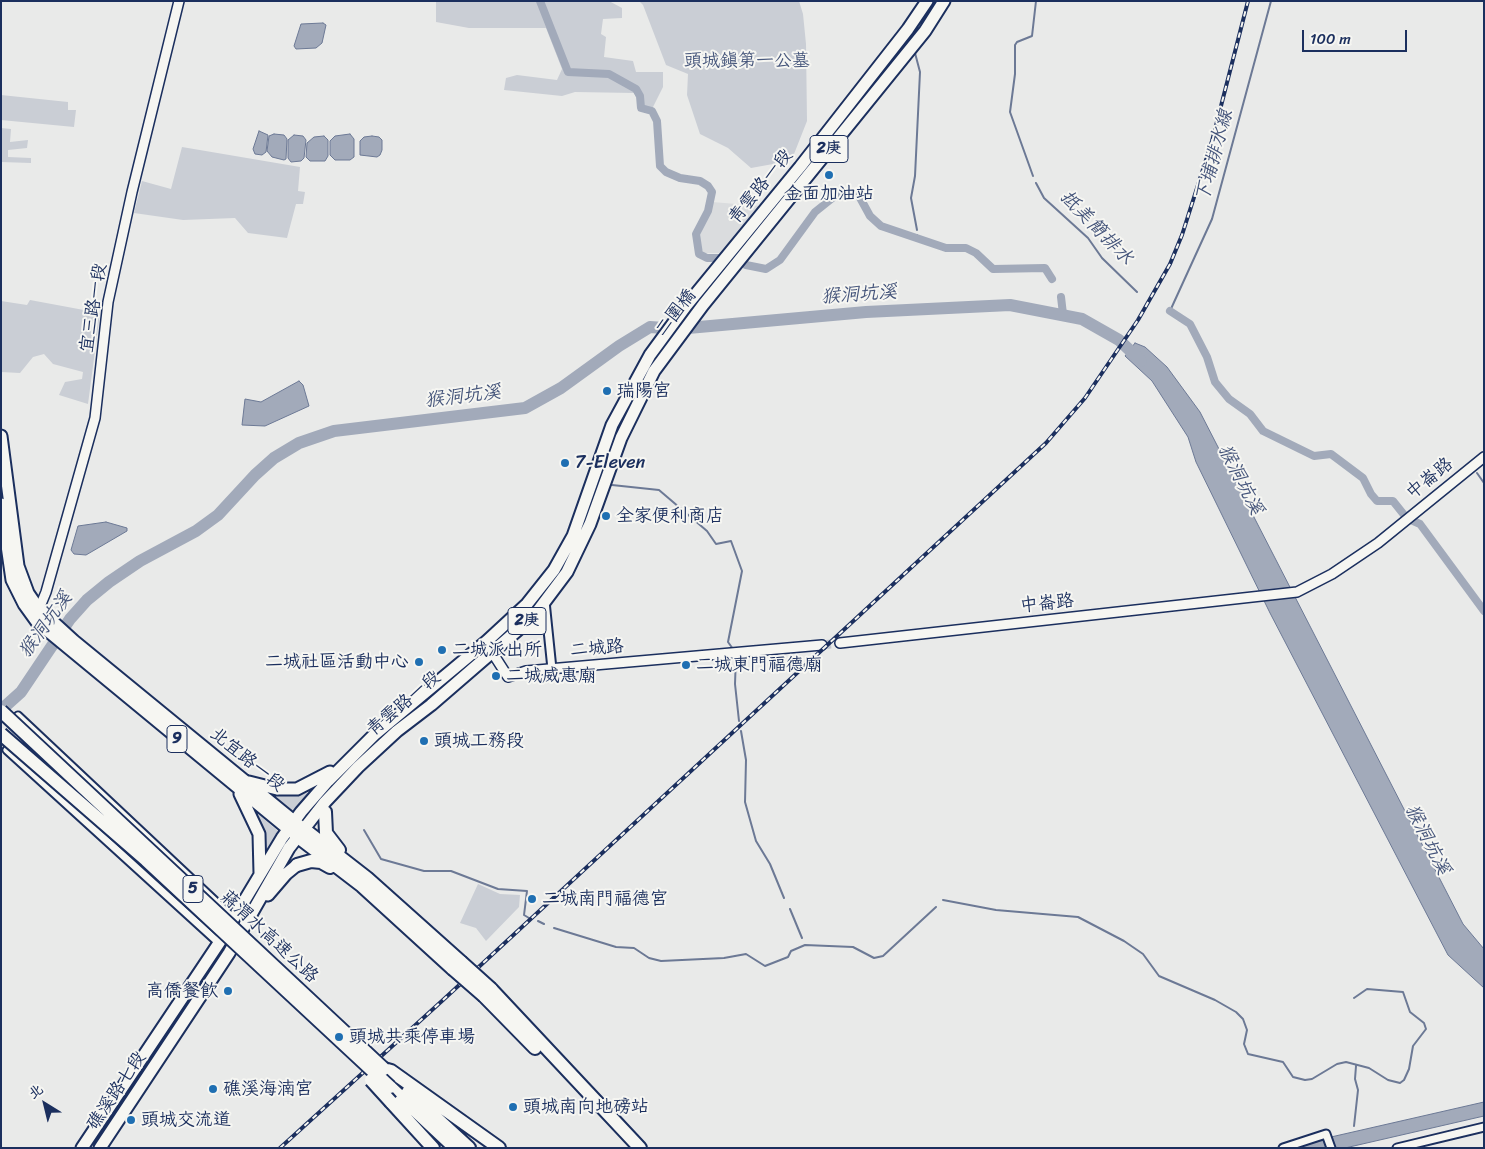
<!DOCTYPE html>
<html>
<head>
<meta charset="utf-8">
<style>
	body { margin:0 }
	#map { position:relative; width:1485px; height:1149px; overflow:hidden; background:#e9eae9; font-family:Sriracha,"LXGW WenKai TC",sans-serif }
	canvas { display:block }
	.frame { position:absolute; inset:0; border:2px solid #1b2f5e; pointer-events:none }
	.north { position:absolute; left:20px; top:1079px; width:50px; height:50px; -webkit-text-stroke:4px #f6f6f2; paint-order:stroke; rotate:324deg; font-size:14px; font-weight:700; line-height:20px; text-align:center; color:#1b2f5e }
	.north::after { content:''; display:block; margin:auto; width:18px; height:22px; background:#1b2f5e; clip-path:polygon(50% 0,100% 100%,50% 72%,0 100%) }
	.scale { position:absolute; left:1302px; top:30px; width:105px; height:22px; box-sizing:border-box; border:2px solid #1b2f5e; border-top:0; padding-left:6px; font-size:15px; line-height:18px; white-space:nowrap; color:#1b2f5e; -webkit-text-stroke:4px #f6f6f2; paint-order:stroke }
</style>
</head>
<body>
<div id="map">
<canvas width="1485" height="1149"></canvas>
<div class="frame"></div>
<div class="north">北</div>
<div class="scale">100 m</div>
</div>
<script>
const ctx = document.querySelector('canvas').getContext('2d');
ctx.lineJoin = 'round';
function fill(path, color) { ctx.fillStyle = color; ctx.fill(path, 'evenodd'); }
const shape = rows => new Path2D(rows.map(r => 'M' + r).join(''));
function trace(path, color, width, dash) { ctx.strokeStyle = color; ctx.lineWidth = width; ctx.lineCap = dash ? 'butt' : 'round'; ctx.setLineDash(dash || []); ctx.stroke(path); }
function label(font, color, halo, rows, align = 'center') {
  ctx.font = font + ' Sriracha,"LXGW WenKai TC",sans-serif'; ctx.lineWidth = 4; ctx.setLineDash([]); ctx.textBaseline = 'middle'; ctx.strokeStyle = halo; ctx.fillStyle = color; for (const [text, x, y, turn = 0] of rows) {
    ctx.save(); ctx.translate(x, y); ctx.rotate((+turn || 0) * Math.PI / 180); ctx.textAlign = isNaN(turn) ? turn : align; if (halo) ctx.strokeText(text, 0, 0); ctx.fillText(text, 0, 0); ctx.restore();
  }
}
fill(shape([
	[712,202,761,206,724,253,704,253,699,245,699,237]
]), '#dadcde');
fill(shape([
	[436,1,609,1,622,8,622,18,603,19,601,34,606,37,604,57,633,61,636,72,663,72,663,87,650,113,642,109,634,93,575,92,562,96,504,90,506,78,517,75,557,80,562,69,546,28,469,28,436,22],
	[639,1,799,1,803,14,806,44,807,121,794,154,784,162,751,168,728,148,700,134,687,95,688,74,666,65,643,5],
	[1,95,68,102,68,110,76,110,74,127,1,120],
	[1,128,11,129,10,142,28,140,27,148,8,150,8,157,31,158,31,163,1,162],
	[182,147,300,167,298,191,305,192,303,204,296,204,287,238,248,233,235,218,183,220,134,213,142,181,171,189],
	[30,300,100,313,88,404,59,395,65,382,82,379,83,372,53,364,44,354,33,357,20,373,1,372,1,301,27,305],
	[307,793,309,795,292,815,270,795,285,796],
	[258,814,279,832,271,850,264,852],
	[478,884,500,894,520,895,519,907,486,941,476,928,460,923]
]), '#caced5');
const water = shape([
	[323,23,326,25,322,43,316,48,296,49,294,46,301,24,323,23],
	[259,131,268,135,266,152,262,155,255,154,253,149,259,131],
	[274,134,284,135,287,139,286,159,284,160,272,157,267,151,269,136,274,134],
	[350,134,354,139,354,157,350,160,335,160,330,155,330,141,335,136,350,134],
	[294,135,303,136,306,140,304,158,301,161,291,162,288,158,288,140,294,135],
	[324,136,328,140,328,156,325,161,310,161,306,157,307,143,314,137,324,136],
	[372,136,379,137,382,140,382,150,380,155,377,157,360,155,360,141,364,137,372,136],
	[1135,343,1145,347,1167,367,1200,412,1463,924,1484,949,1484,988,1448,955,1270,613,1196,462,1188,437,1152,381,1125,356,1135,343],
	[299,381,303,385,309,406,265,426,242,425,245,399,261,402,299,381],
	[106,522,127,528,127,531,86,555,74,554,71,550,78,526,106,522],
	[1484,1102,1484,1116,1345,1148,1297,1148,1331,1137,1484,1102]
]);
fill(water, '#a2aaba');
trace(water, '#6c7995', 1);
trace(shape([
	[915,53,920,72,915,176,911,198,917,230],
	[1033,176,1010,112,1015,74,1015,45,1017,42,1032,36,1036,1],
	[1036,183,1044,198,1088,238,1102,258,1137,292],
	[917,235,919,240],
	[1170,311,1212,219,1271,1],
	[1477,473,1484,483],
	[612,485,659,490,707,531,716,544,731,541,742,571,728,642,733,649],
	[736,656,735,684,739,721],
	[741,731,746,760,745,802,756,841,770,864,784,898],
	[364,830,381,859,424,871,451,871,498,889,527,891,524,915,529,918],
	[943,900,996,910,1078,917,1124,941,1143,954,1159,976,1215,1000,1236,1012,1243,1019,1247,1030,1244,1044,1248,1054,1283,1062,1293,1077,1305,1080,1312,1079,1337,1064,1346,1062,1369,1068,1388,1080,1400,1083,1404,1080,1409,1069,1413,1046,1426,1029,1424,1023,1410,1012,1403,992,1367,989,1354,998],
	[790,909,802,938],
	[538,921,544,924],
	[554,928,616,947,634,948,649,958,661,961,724,958,746,954,765,966,788,957,791,951,805,945,853,947,874,958,883,956,936,907],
	[1354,1126,1358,1090,1355,1079,1356,1066],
	[1425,1145,1484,1131],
	[1414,1148,1415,1148]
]), '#6c7995', 2);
trace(shape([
	[540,1,568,72,609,74,636,89,640,96,641,108,652,111,657,121,660,166,666,172,680,178,700,181,708,186,712,192,708,211,696,234,699,254,707,258,719,258],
	[746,265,766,269,780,260,815,212,840,192,858,194,870,216,881,226,946,248,966,248,976,253,993,269,1045,268,1052,279],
	[1061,297,1063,314],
	[1170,311,1190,324,1207,357,1215,382,1229,399,1250,414,1263,431,1314,456,1331,454,1363,478,1371,494,1377,501,1393,501,1405,516],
	[1411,520,1420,524,1484,611]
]), '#a2aaba', 8);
trace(shape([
	[1,710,21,692,70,619,87,600,109,582,140,561,196,531,218,515,255,475,274,458,299,443,334,431,525,408,561,388,619,346,650,327,677,329,866,312,1010,305,1082,319,1119,340,1141,361]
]), '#a2aaba', 12);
trace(shape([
	[822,645,840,643]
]), '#c0c5cd', 9, [9, 4.5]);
const minor = shape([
	[545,601,552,669],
	[18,716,234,919],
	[7,750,219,943],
	[1283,1148,1326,1134,1331,1148],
	[1397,1148,1484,1127]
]);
const tertiary = shape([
	[35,612,39,609,46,592,95,418,108,302,132,192,179,1],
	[840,643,1297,592,1332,574,1378,543,1484,457],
	[490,649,508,677,526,671,822,645]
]);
const primary = shape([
	[1,436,18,566,28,593,39,609,74,641,300,826],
	[1,504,12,580,24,604,37,622,293,833],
	[249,782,277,789,297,789,330,772],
	[240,794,259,834,260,873],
	[268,895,286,874,297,865],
	[82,1148,219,943,282,838,301,812,328,781,374,735,487,641,527,604,554,570,573,536,612,425,650,355,686,306,800,167,908,29,927,1],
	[100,1148,229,953,289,848,325,802,358,767,397,731,431,705,534,616,567,572,590,524,621,438,654,371,703,305,925,31,944,1]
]);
const motorway = shape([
	[325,812,326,833,339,850],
	[304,829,367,878,461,962],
	[298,837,362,886,453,969],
	[297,865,311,861,321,862,330,867],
	[491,989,640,1148],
	[484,996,535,1048],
	[384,1069,391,1071,499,1148],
	[390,1087,455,1148],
	[408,1092,469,1148],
	[391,1102,433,1148]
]);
trace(minor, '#1b2f5e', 11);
trace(tertiary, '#1b2f5e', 12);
trace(primary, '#1b2f5e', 15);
trace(motorway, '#1b2f5e', 16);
trace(minor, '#f6f6f2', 7);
trace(tertiary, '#f6f6f2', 9);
trace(primary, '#f6f6f2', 11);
trace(motorway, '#f6f6f2', 12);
const rail = shape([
	[280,1148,443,1000,1046,443,1085,398,1138,320,1170,264,1182,235,1212,141,1248,1]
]);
trace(rail, '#1b2f5e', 4);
trace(rail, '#f6f6f2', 2, [5.5]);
const motorwayBridge = shape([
	[1,711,384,1069],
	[1,734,146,860,390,1087],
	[461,962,491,989],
	[453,969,484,996],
	[371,1080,391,1102]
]);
trace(motorwayBridge, '#1b2f5e', 16, []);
trace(motorwayBridge, '#f6f6f2', 12);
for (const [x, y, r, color] of [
	[829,175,5,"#1f6fb2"],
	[607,391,5,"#1f6fb2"],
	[565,463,5,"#1f6fb2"],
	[606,516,5,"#1f6fb2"],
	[442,650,5,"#1f6fb2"],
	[419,662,5,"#1f6fb2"],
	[686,665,5,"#1f6fb2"],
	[496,676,5,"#1f6fb2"],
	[424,741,5,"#1f6fb2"],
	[532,899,5,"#1f6fb2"],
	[228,991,5,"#1f6fb2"],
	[339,1037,5,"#1f6fb2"],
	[213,1089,5,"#1f6fb2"],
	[513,1107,5,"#1f6fb2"],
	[131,1120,5,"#1f6fb2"]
]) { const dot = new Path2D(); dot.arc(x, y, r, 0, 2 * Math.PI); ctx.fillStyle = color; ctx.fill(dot); trace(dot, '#f6f6f2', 2); }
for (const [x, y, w] of [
	[829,149,38],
	[527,621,38],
	[177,739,20],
	[193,889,20]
]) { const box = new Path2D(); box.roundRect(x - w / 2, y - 13.5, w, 27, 4); ctx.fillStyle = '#f6f6f2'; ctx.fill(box); trace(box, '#1b2f5e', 1); }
label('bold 16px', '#1b2f5e', null, [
	["2庚",829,149],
	["2庚",527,621],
	["9",177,739],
	["5",193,889]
]);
label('18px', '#47577c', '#f6f6f2', [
	["頭城鎮第一公墓",747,61]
]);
label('18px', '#1b2f5e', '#f6f6f2', [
	["青雲路一段",761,187,-51],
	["宜三路一段",94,308,-81],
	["二圍橋",676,313,-52],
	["中崙路",1430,479,-39],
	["中崙路",1047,604,-6],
	["二城路",597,649,-5],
	["青雲路一段",404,704,-40],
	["北宜路一段",247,760,39],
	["蔣渭水高速公路",269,937,43],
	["礁溪路七段",117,1091,-56]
]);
label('18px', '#1b2f5e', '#f6f6f2', [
	["金面加油站",829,194,"center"],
	["瑞陽宮",617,391],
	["7-Eleven",575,463],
	["全家便利商店",616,516],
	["二城派出所",452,650],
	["二城社區活動中心",409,662,"right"],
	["二城東門福德廟",696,665],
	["二城威惠廟",506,676],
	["頭城工務段",434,741],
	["二城南門福德宮",542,899],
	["高僑餐飲",218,991,"right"],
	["頭城共乘停車場",349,1037],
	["礁溪海湳宮",223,1089],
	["頭城南向地磅站",523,1107],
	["頭城交流道",141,1120]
], 'left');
label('italic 19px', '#44547a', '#f6f6f2', [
	["下埔排水線",1215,156,-75],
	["抵美簡排水",1096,228,46],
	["猴洞坑溪",859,295,-4],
	["猴洞坑溪",463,397,-7],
	["猴洞坑溪",1240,480,63],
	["猴洞坑溪",46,625,-54],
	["猴洞坑溪",1427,840,63]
]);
</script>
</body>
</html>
